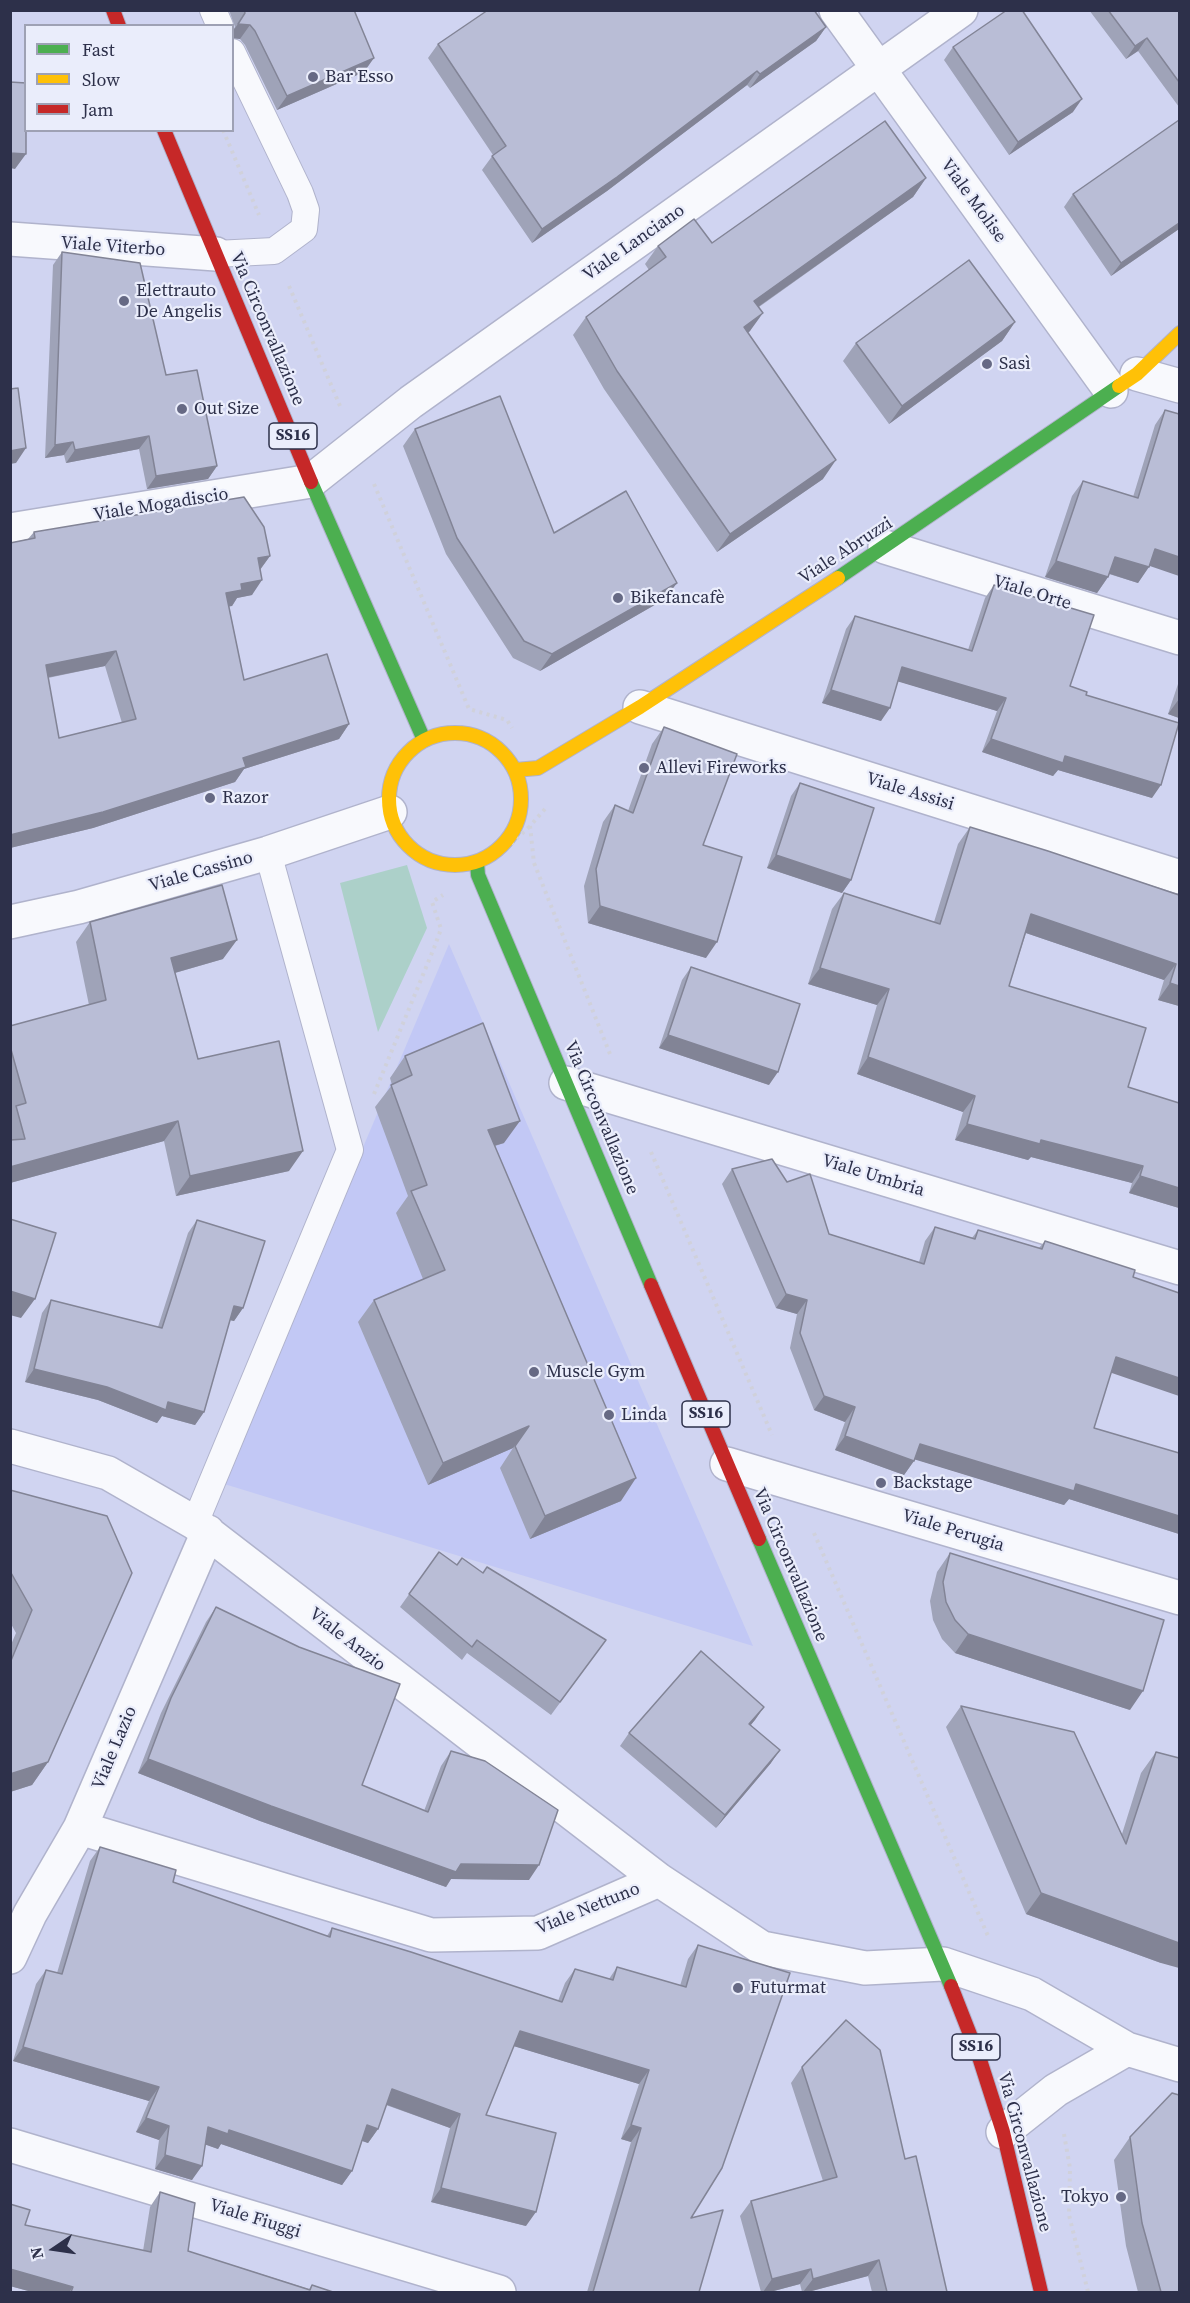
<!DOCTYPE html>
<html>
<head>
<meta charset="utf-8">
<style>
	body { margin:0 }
	#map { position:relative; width:1190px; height:2303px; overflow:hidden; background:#d0d4f1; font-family:"Source Serif 4",serif }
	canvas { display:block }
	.frame { position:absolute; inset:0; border:12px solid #2d304a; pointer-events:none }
	.legend { position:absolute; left:24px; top:24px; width:210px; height:108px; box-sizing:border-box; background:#eaedfb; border:2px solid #9ea1b4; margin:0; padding:8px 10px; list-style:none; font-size:18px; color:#2d304a }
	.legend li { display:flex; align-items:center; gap:12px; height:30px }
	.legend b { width:30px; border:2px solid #9ea1b4 }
	.north { position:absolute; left:24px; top:2219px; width:60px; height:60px; -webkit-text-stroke:4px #eaedfb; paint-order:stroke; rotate:257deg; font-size:16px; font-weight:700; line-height:24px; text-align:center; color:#2d304a }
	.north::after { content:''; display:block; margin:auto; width:21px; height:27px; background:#2d304a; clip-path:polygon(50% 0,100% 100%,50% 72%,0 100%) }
</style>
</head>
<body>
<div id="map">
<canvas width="1190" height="2303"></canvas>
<div class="frame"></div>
<ul class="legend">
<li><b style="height:8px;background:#4caf50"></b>Fast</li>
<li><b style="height:8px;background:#ffc107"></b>Slow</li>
<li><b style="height:8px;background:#c62828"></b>Jam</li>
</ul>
<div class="north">N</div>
</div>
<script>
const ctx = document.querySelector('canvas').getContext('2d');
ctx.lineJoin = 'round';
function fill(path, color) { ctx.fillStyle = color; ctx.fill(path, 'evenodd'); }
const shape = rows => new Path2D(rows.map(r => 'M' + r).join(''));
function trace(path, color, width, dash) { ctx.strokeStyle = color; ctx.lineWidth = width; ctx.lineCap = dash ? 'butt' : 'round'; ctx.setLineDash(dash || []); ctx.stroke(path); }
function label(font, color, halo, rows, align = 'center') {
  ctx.font = font + ' "Source Serif 4",serif'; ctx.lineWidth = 4.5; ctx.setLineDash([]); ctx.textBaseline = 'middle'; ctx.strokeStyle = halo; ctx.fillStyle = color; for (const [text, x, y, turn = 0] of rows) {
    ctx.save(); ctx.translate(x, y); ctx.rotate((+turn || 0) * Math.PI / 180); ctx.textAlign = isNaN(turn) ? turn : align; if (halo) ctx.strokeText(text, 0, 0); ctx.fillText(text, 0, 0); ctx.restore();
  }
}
fill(shape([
	[449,944,753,1646,221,1483]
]), '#c2c8f5');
fill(shape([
	[407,865,427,928,378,1032,340,883]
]), '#acd0c9');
const lane = shape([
	[213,10,220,26],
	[216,254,274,251,304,229,306,210,300,193,232,52],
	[195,1523,350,1150,268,853]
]);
const street = shape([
	[836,10,1111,391],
	[10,239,216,254],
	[1137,374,1180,386],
	[10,530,311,481,411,402,961,10],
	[885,547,1180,638],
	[640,707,1180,877],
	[10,922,79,907,268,853,390,812],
	[566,1083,1180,1268],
	[10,1446,108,1473,195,1523,659,1880,762,1948,865,1968,943,1964,1032,1994,1127,2049,1180,2065],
	[727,1464,1180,1598],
	[80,1828,431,1935,538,1933,659,1880],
	[10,1957,30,1914,80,1828,208,1532],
	[1003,2132,1056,2090,1127,2049],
	[10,2145,499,2292]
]);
const fast = shape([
	[311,482,424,740],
	[838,578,1119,386],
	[477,863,478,875,651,1285],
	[759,1539,951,1986]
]);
const slow = shape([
	[1119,386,1137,374,1180,333],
	'389 799a66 66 0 1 1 132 0a66 66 0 1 1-132 0Z',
	[515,770,538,768,640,707,838,578]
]);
const jam = shape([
	[113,10,119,26],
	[164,130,311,482],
	[651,1285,759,1539],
	[951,1986,980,2060,1003,2132,1041,2292]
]);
trace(lane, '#b0b3cc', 28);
trace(street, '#b0b3cc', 36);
trace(fast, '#b0b3cc', 16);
trace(slow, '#b0b3cc', 16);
trace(jam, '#b0b3cc', 16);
trace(shape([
	[223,130,259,215],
	[289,286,340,406],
	[374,484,469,709,507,720,512,728],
	[545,809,530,826,534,863,610,1054],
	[511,844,529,827],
	[374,1094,434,948,441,929,432,902,443,895],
	[651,1152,772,1435],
	[814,1533,988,1936],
	[1064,2134,1070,2168,1069,2215,1088,2292]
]), '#d0d1db', 4, [3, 4.5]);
trace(lane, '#f8f9fd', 26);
trace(street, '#f8f9fd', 33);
trace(fast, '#4caf50', 14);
trace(slow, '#ffc107', 14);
trace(jam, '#c62828', 14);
fill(shape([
	[229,10,354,10,364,72,277,110,245,45,240,39,232,38,232,31,235,27],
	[1089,10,1179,10,1179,107,1138,51,1126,59],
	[826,27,816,41,750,88,747,85,607,191,532,243,482,170,493,155,428,58,438,44],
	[953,47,1073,112,1009,155,944,60],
	[926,178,913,197,759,307,750,331,748,333,823,479,717,552,604,389,573,335,586,317,649,270,645,264,658,246,712,243],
	[1073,194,1179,229,1111,276,1064,207],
	[62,252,166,375,217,466,208,479,147,489,139,449,66,463,64,455,45,458,53,265],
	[1015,322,1002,341,889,424,843,361,856,343],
	[1165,410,1149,566,1138,583,1109,574,1108,577,1097,593,1045,577,1072,496,1083,481,1133,497,1155,425],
	[415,429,554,533,665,599,540,671,513,658,446,554,403,446],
	[34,532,270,556,260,570,252,595,237,598,232,606,229,606,244,680,349,724,339,739,244,769,235,782,93,828,10,848,10,543,28,539],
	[105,666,122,723,59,738,48,678],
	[994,585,1070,686,1086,695,1152,798,1058,770,1053,776,982,752,997,711,898,681,881,721,822,703,846,629,855,616,968,650,985,598],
	[1179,681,1179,718,1168,714],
	[664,727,703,845,706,958,588,923,584,886,603,822,615,805,628,811,652,744],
	[800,783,851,880,842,893,767,868,791,796],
	[970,827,1179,895,1179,1006,1158,1000,1164,980,1026,933,1009,986,1128,1087,1179,1103,1179,1208,1129,1193,1132,1183,1031,1157,1028,1160,955,1140,963,1112,857,1074,877,1005,808,984,832,909,844,893,934,922,958,844],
	[90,922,223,959,175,973,198,1059,289,1171,176,1196,164,1141,10,1183,10,1026,89,1005,76,942],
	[691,967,769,1085,659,1048,682,980],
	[405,1056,504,1143,495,1146,621,1501,530,1539,500,1468,513,1448,428,1485,358,1322,374,1300,423,1279,396,1213,408,1196,375,1107,392,1085,390,1078],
	[732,1169,787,1182,829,1234,919,1262,925,1241,935,1227,972,1238,978,1230,1039,1248,1045,1241,1133,1277,1111,1373,1094,1428,1179,1453,1179,1534,1069,1499,1064,1505,915,1459,904,1475,835,1450,845,1422,814,1410,790,1348,797,1314,776,1308,722,1184],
	[197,1220,243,1308,234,1321,230,1320,204,1412,195,1425,162,1416,157,1423,98,1400,25,1382,42,1313,51,1300,158,1327,188,1233],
	[10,1490,107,1516,48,1762,32,1785,10,1792,10,1647,16,1633,10,1622],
	[439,1552,457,1565,483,1573,606,1640,551,1715,467,1653,462,1660,400,1607],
	[950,1553,1130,1710,955,1653,942,1639,933,1620,930,1601,937,1572],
	[216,1607,362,1785,424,1811,441,1766,451,1751,529,1880,451,1879,446,1887,260,1821,138,1773,161,1713,206,1622],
	[961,1706,1122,1834,1141,1773,1156,1752,1161,1963,1026,1914,946,1727],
	[764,1707,751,1725,771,1763,716,1828,620,1746,629,1733],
	[100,1847,173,1882,327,1936,332,1928,558,2001,565,1983,575,1969,609,1979,617,1967,680,1986,688,1959,698,1945,691,2218,699,2292,587,2292,631,2142,621,2139,639,2084,514,2046,486,2115,526,2226,431,2202,450,2128,386,2105,378,2129,368,2143,362,2141,352,2171,342,2185,221,2144,218,2149,205,2144,192,2180,155,2169,159,2140,136,2132,149,2101,13,2061,36,1984,46,1970,57,1973,90,1861],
	[802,2067,905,2159,947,2292,872,2292,868,2276,808,2292,802,2292,800,2284,770,2292,761,2292,740,2216,751,2201,823,2181,791,2083],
	[1130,2137,1179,2292,1138,2292,1126,2246,1114,2160],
	[160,2192,188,2251,309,2289,312,2285,333,2292,32,2292,10,2286,10,2204,25,2225,143,2251,150,2207]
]), '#9fa3b8');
fill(shape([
	[238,24,250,25,240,39,232,38,232,32],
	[826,27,816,41,750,88,760,74],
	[1147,38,1138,51,1126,59,1135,46],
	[374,58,364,72,277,110,287,96],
	[757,71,747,85,607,191,532,243,542,229],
	[1082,99,1073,112,1009,155,1018,142],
	[10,153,26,154,15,169,10,168],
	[926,178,913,197,741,319,754,301],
	[1179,223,1179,229,1111,276,1121,263],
	[763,313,750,331,731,346,744,327],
	[1015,322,1002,341,889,424,902,406],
	[149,436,139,449,66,463,75,450],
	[73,442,64,455,45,458,55,445],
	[26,448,16,463,10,464,10,451],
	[836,460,823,479,717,552,730,534],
	[217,466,208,479,147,489,156,476],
	[1155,549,1179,557,1179,576,1144,564],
	[270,556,259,571,258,558],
	[1115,557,1149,567,1138,583,1104,572],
	[1056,561,1108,577,1097,593,1045,577],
	[262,580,252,595,237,598,232,606,216,609,226,593,241,584],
	[677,583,665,599,540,671,552,654],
	[116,651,105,666,35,680,46,665],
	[902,667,1006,698,997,711,893,680],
	[831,690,890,708,881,721,822,703],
	[1179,699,1179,718,1168,714],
	[349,724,339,739,244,769,235,782,93,828,10,848,10,835,243,758],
	[991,739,1065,756,1161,785,1152,798,1058,770,1053,776,982,752],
	[776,855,851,880,842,893,767,868],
	[600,906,717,942,706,958,588,923],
	[1031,914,1176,964,1164,980,1020,931],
	[237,940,223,959,157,978,171,958],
	[820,968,889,989,877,1005,808,984],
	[1170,983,1179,986,1179,1006,1158,1000],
	[668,1035,778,1072,769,1085,659,1048],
	[868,1057,975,1096,963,1112,857,1074],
	[178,1121,164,1141,10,1183,10,1167],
	[520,1121,504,1143,472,1152,488,1130],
	[967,1124,1041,1140,1143,1166,1132,1183,1031,1157,1028,1160,955,1140],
	[303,1151,289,1171,176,1196,190,1176],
	[1140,1176,1179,1188,1179,1208,1129,1193],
	[10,1291,35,1299,21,1318,10,1315],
	[786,1294,807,1300,797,1314,776,1308],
	[234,1306,243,1308,234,1321,225,1319],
	[1116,1357,1179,1378,1179,1396,1106,1371],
	[34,1369,168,1402,204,1412,195,1425,162,1416,157,1423,98,1400,25,1382],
	[824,1396,855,1407,845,1422,814,1410],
	[529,1426,513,1448,428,1485,443,1463],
	[845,1436,914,1461,904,1475,835,1450],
	[920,1444,1076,1484,1179,1516,1179,1534,1069,1499,1064,1505,910,1458],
	[636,1478,621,1501,530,1539,545,1516],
	[968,1634,1143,1691,1130,1710,955,1653],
	[764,1707,755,1720,740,1737,749,1724],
	[780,1750,771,1763,716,1828,725,1815],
	[148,1759,461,1864,539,1865,529,1880,451,1879,446,1887,260,1821,138,1773],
	[48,1762,32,1785,10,1792,10,1774],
	[1041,1893,1179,1943,1179,1968,1161,1963,1026,1914],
	[520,2031,649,2070,639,2084,510,2045],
	[23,2047,159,2087,149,2101,13,2061],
	[392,2089,460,2114,450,2128,382,2103],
	[146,2118,169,2126,159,2140,136,2132],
	[367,2125,378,2129,368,2143,357,2139],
	[631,2125,641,2128,631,2142,621,2139],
	[208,2127,229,2130,352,2171,342,2185,221,2144,218,2149,198,2142],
	[165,2155,202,2166,192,2180,155,2169],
	[441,2188,536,2212,526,2226,431,2202],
	[879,2260,868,2276,808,2292,803,2292,813,2279],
	[10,2269,73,2287,69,2292,32,2292,10,2286],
	[811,2269,800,2284,770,2292,763,2292,772,2279]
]), '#828496');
const building = shape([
	[244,10,354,10,374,58,287,96,255,31,250,25,238,24,245,13,244,10],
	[488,10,814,10,826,27,760,74,757,71,617,177,542,229,492,156,506,146,438,44,488,10],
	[1007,10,1022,10,1082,99,1018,142,953,47,1007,10],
	[1108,10,1179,10,1179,82,1147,38,1135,46,1108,10],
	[10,82,26,83,26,154,10,153,10,82],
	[1179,120,1179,223,1121,263,1073,194,1179,120],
	[885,121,926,178,754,301,763,313,744,327,836,460,730,534,617,371,586,317,666,257,658,246,694,219,712,243,885,121],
	[62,252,140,263,166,375,197,370,217,466,156,476,149,436,75,450,73,442,55,445,62,252],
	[969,260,1015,322,902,406,856,343,969,260],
	[18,388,26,448,10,451,10,389,18,388],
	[500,396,554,533,626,491,677,583,552,654,524,641,457,538,415,429,500,396],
	[1165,410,1179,414,1179,557,1155,549,1149,567,1115,557,1108,577,1056,561,1083,481,1138,498,1165,410],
	[244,497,264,527,270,556,258,558,262,580,241,584,242,590,226,593,244,680,327,654,349,724,243,758,246,767,103,812,10,835,10,543,35,538,34,532,244,497],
	[116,651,136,719,59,738,46,665,116,651],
	[994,585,1094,615,1070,686,1087,692,1086,695,1179,723,1161,785,1065,756,1063,763,991,739,1006,698,902,667,890,708,831,690,855,616,972,651,994,585],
	[664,727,737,754,703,845,742,857,717,942,600,906,596,869,615,805,633,813,664,727],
	[800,783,874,808,851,880,776,855,800,783],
	[970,827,1048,851,1179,895,1179,986,1170,983,1176,964,1031,914,1009,986,1146,1028,1128,1087,1179,1103,1179,1188,1140,1176,1143,1166,1041,1140,1040,1144,967,1124,975,1096,868,1057,889,989,820,968,844,893,940,924,970,827],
	[222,885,237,940,171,958,198,1059,279,1041,303,1151,190,1176,178,1121,10,1167,10,1140,25,1139,16,1106,26,1103,10,1046,10,1026,106,1000,90,922,222,885],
	[691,967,800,1004,778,1072,668,1035,691,967],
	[483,1023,520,1121,488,1130,636,1478,545,1516,515,1446,529,1426,443,1463,374,1300,445,1270,411,1191,427,1185,391,1085,412,1075,405,1056,483,1023],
	[772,1159,787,1182,810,1174,829,1234,924,1264,935,1227,975,1239,978,1230,1042,1249,1045,1241,1135,1270,1133,1277,1179,1293,1179,1378,1116,1357,1094,1428,1179,1453,1179,1516,1076,1484,1074,1491,920,1444,914,1461,845,1436,855,1407,824,1396,800,1333,807,1300,786,1294,732,1169,772,1159],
	[10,1219,56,1233,35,1299,10,1291,10,1219],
	[197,1220,265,1241,243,1308,234,1306,204,1412,168,1402,166,1410,107,1387,34,1369,51,1300,162,1328,197,1220],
	[10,1490,107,1516,132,1573,48,1762,10,1774,10,1663,32,1610,10,1571,10,1490],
	[439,1552,457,1565,462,1558,483,1573,487,1567,606,1640,560,1702,477,1640,472,1647,409,1594,439,1552],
	[950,1553,1164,1620,1143,1691,968,1634,955,1620,946,1602,943,1582,950,1553],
	[216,1607,299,1647,400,1684,362,1785,428,1812,451,1751,485,1761,558,1810,539,1865,461,1864,456,1872,271,1806,148,1759,171,1698,216,1607],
	[701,1651,764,1707,749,1724,780,1750,725,1815,629,1733,701,1651],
	[961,1706,1074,1732,1126,1844,1156,1752,1179,1758,1179,1943,1041,1893,961,1706],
	[100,1847,176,1870,173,1882,330,1937,332,1928,411,1952,562,2002,575,1969,613,1980,617,1967,686,1987,698,1945,790,1973,722,2168,691,2218,723,2210,699,2292,593,2292,641,2128,631,2125,649,2070,520,2031,486,2115,556,2133,536,2212,441,2188,460,2114,392,2089,378,2129,367,2125,352,2171,229,2130,228,2134,208,2127,202,2166,165,2155,169,2126,146,2118,159,2087,23,2047,46,1970,62,1974,100,1847],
	[846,2020,880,2050,905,2159,916,2156,947,2292,887,2292,879,2260,813,2279,811,2269,772,2279,751,2201,837,2177,802,2067,846,2020],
	[1172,2093,1179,2095,1179,2292,1161,2292,1142,2223,1130,2137,1172,2093],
	[160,2192,195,2203,188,2251,310,2290,312,2285,333,2292,71,2292,73,2287,10,2269,10,2204,30,2210,25,2225,151,2252,160,2192]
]);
fill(building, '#b9bdd6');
trace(building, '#828496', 1.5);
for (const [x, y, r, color] of [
	[313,77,6,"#666984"],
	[124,301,6,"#666984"],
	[987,364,6,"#666984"],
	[182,409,6,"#666984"],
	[618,598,6,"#666984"],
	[644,768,6,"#666984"],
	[210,798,6,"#666984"],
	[534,1372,6,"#666984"],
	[609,1415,6,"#666984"],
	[881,1483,6,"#666984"],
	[738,1988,6,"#666984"],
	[1121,2197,6,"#666984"]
]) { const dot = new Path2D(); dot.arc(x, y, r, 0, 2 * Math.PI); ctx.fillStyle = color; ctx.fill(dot); trace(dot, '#eaedfb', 2); }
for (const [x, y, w] of [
	[293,436,48],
	[706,1414,48],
	[976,2047,48]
]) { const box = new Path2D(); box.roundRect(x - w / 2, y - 13, w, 26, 4.5); ctx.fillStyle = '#eaedfb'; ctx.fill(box); trace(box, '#2d304a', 1.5); }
label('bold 16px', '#2d304a', null, [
	["SS16",293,436],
	["SS16",706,1414],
	["SS16",976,2047]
]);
label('18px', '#2d304a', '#eaedfb', [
	["Bar Esso",325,77],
	["Elettrauto",136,291],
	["De Angelis",136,312],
	["Sasì",999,364],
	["Out Size",194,409],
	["Bikefancafè",630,598],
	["Allevi Fireworks",656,768],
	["Razor",222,798],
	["Muscle Gym",546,1372],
	["Linda",621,1415],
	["Backstage",893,1483],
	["Futurmat",750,1988],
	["Tokyo",1109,2197,"right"]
], 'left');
label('18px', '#2d304a', '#eaedfb', [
	["Viale Molise",973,201,54],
	["Viale Lanciano",634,243,-35],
	["Viale Viterbo",113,247,4],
	["Via Circonvallazione",267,329,67],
	["Viale Mogadiscio",161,505,-9],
	["Viale Abruzzi",846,551,-33],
	["Viale Orte",1032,593,17],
	["Viale Assisi",910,792,17],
	["Viale Cassino",201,872,-16],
	["Via Circonvallazione",601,1118,67],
	["Viale Umbria",873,1176,17],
	["Viale Perugia",953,1531,17],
	["Via Circonvallazione",790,1565,67],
	["Viale Anzio",347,1640,38],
	["Viale Lazio",115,1748,-67],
	["Viale Nettuno",588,1909,-22],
	["Via Circonvallazione",1024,2152,75],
	["Viale Fiuggi",255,2219,17]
]);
</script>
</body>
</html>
